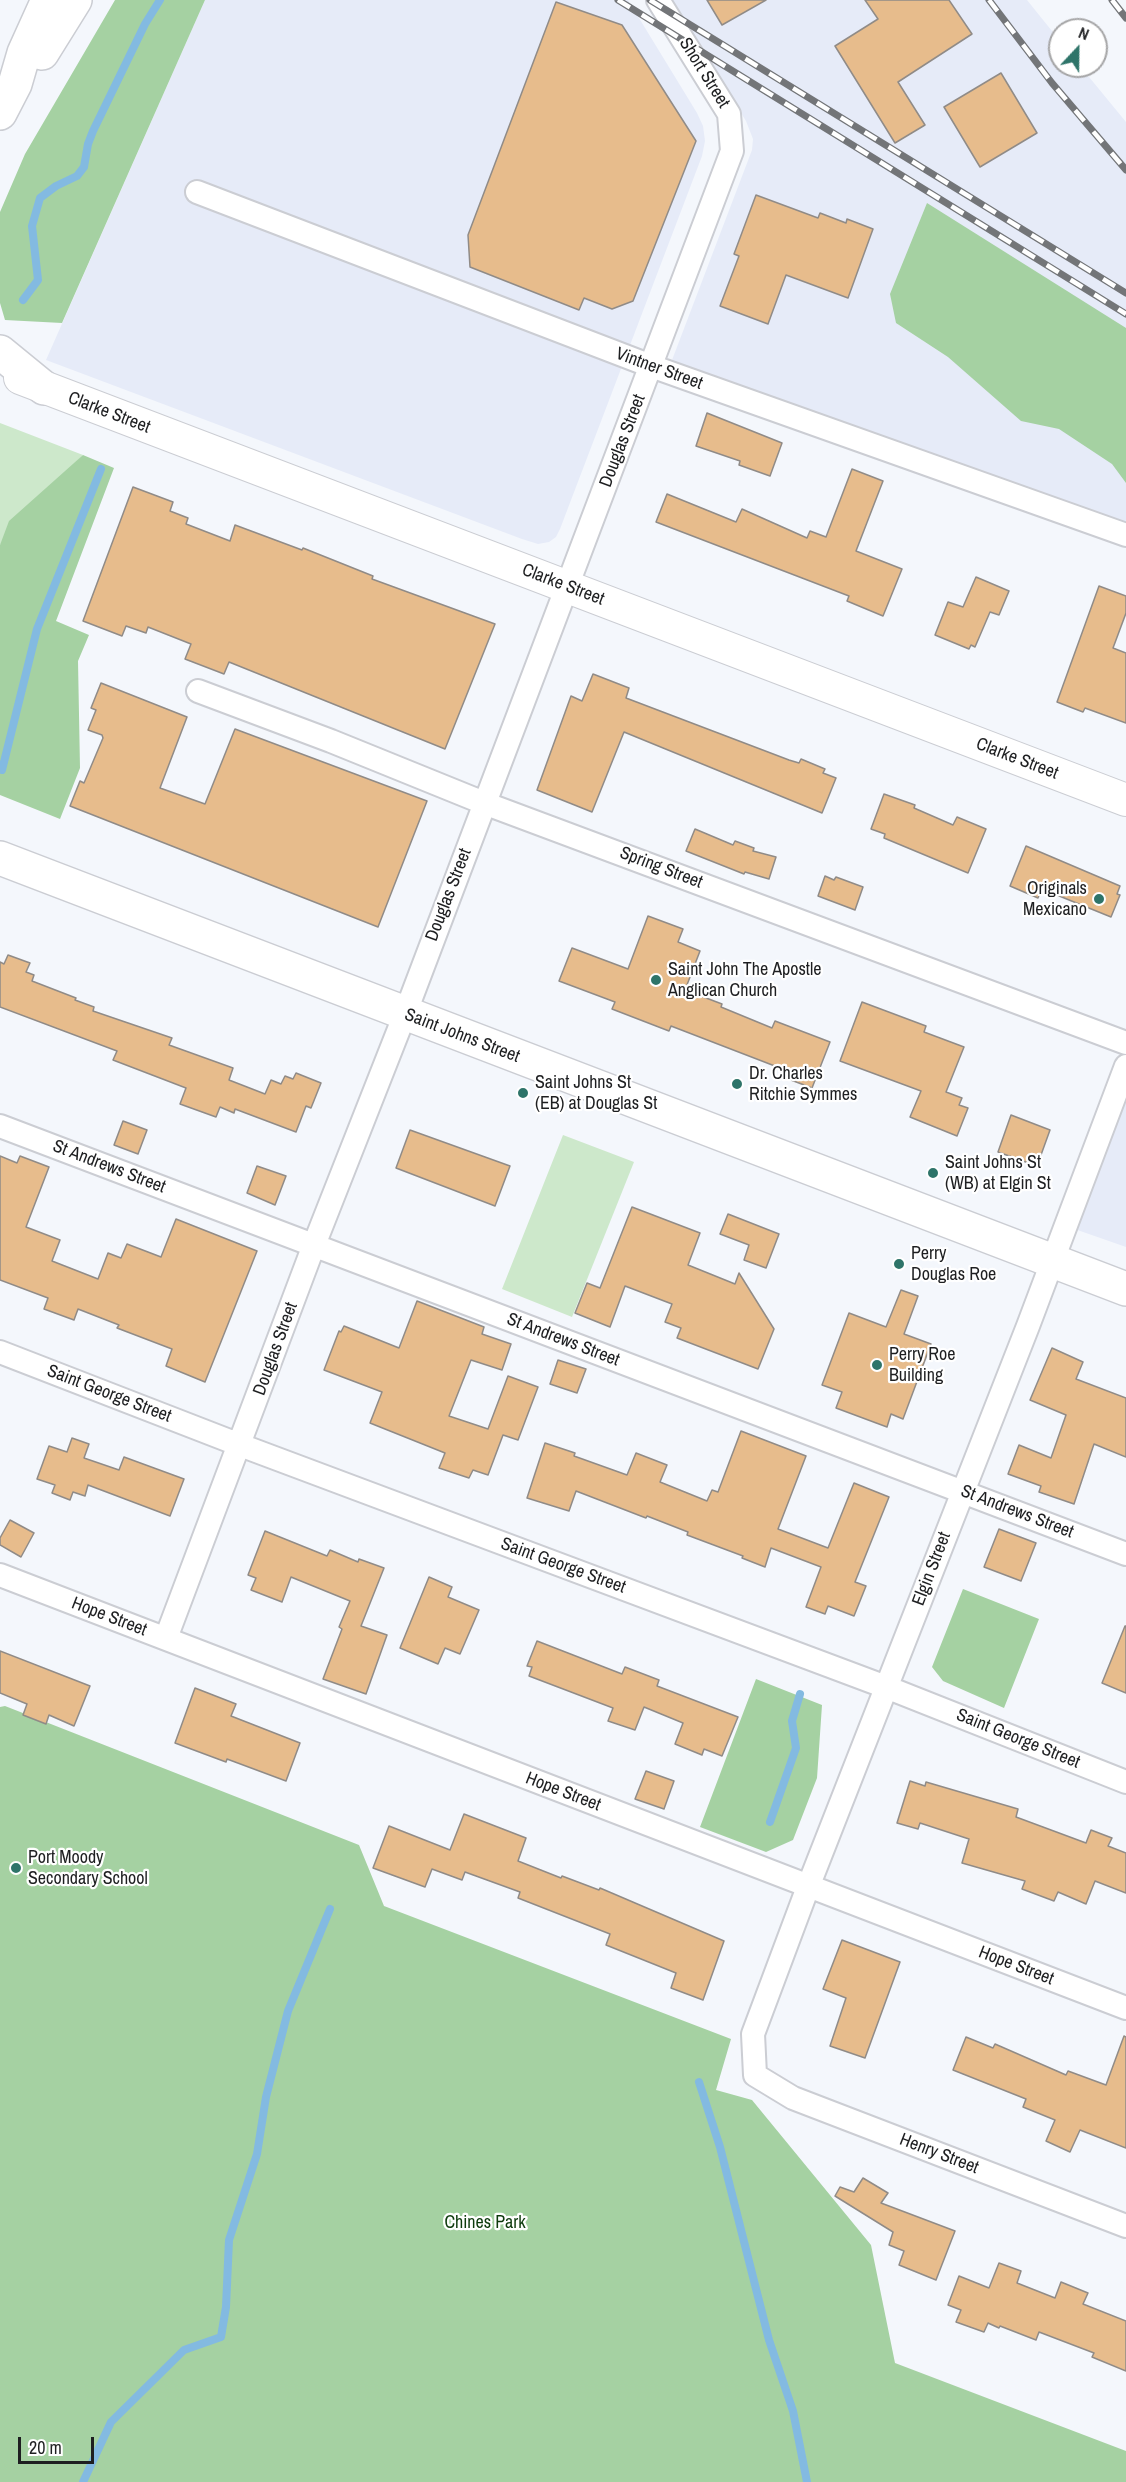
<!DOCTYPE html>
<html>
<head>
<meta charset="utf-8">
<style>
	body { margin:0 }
	#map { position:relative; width:1126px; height:2482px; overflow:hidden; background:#f4f7fc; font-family:"Archivo Narrow",sans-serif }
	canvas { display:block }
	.north { position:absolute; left:1048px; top:18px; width:60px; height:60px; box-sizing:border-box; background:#fff; border:2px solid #a5a5a6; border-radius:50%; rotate:22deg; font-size:16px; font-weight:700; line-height:24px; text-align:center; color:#1e1f21 }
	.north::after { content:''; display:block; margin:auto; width:21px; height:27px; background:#2e7469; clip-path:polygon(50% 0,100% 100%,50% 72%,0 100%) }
	.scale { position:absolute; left:18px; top:2437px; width:76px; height:27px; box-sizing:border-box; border:3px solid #1e1f21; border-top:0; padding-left:8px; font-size:18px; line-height:21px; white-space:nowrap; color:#1e1f21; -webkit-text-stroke:4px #fff; paint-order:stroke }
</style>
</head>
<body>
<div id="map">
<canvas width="1126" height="2482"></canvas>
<div class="north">N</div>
<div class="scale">20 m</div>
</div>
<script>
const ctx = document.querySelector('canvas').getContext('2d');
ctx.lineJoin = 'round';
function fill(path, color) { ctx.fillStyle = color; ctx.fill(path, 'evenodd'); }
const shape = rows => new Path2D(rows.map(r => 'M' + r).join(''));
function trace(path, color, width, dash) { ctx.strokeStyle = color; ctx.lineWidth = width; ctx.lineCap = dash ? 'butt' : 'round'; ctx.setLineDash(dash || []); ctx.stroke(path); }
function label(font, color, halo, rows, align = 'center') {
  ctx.font = font + ' "Archivo Narrow",sans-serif'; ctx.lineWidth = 4.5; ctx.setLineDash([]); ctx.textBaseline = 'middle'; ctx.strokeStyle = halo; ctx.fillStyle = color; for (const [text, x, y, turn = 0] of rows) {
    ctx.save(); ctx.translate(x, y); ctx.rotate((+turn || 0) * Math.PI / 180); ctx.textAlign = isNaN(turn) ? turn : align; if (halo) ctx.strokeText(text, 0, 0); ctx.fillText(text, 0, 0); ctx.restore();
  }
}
fill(shape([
	[205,0,628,0,697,113,703,126,705,141,702,156,560,529,556,537,549,542,538,544,522,539,46,360],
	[672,0,1027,0,1060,41,1060,66,1080,66,1126,122,1126,532,669,368,752,150,753,139,746,121],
	[1126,1067,1126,1247,1066,1226]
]), '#e6ebf8');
fill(shape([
	[0,423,83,455,0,545],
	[563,1135,634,1162,572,1317,502,1289]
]), '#cde8cb');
fill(shape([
	[115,0,205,0,62,323,5,320,0,303,0,212,25,154],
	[927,203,1126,328,1126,483,1112,464,1059,429,1021,421,948,357,896,323,890,294],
	[83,455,114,468,56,621,89,635,78,661,80,768,60,819,0,795,0,545,9,521],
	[963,1589,1039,1619,1004,1708,943,1681,932,1667],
	[756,1679,822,1705,817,1778,793,1840,766,1852,700,1827],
	[5,1706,359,1845,384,1906,731,2039,716,2090,752,2100,871,2245,895,2363,1126,2451,1126,2482,0,2482,0,1707]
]), '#a5d1a2');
trace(shape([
	[23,300,38,280,32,226,40,198,56,186,77,176,84,167,88,144,93,131,145,24,160,0],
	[2,770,37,629,101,469],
	[770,1822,796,1748,792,1721,800,1694],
	[699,2082,720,2147,769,2340,793,2411,807,2482],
	[83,2482,111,2422,184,2350,221,2337,226,2307,229,2240,257,2154,266,2097,288,2011,330,1909]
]), '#83bae1', 8);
const building = shape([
	[707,0,766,0,722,25,707,0],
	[865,0,949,0,972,34,898,82,925,125,895,143,835,46,878,19,865,0],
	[556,2,622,25,696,141,633,301,612,309,584,298,579,310,470,267,468,235,556,2],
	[1001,73,1037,133,980,167,944,107,1001,73],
	[756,195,818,218,820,213,846,223,847,219,873,229,848,298,786,275,768,324,720,306,739,256,734,254,756,195],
	[707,413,782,443,770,476,739,465,740,461,696,446,707,413],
	[852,469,883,481,856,551,902,569,883,616,847,601,849,596,656,522,667,494,736,522,742,509,807,538,810,531,826,537,852,469],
	[133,487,173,502,170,511,188,518,186,524,230,541,235,525,302,550,303,548,373,576,372,579,495,624,445,749,229,662,224,674,185,659,191,644,148,627,146,633,126,626,122,636,83,621,133,487],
	[976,577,1009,591,999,615,990,612,975,647,971,645,969,649,935,635,948,602,963,607,976,577],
	[1099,586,1126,596,1126,613,1113,648,1126,653,1126,723,1085,708,1083,712,1057,702,1099,586],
	[593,674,629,688,626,698,789,760,799,763,801,759,825,769,823,773,836,778,822,813,624,732,592,812,537,790,571,696,582,701,593,674],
	[101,683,187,717,160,788,205,804,235,729,427,801,378,927,70,806,80,781,84,783,103,738,102,735,88,730,96,710,91,708,101,683],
	[884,794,915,805,914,808,953,825,957,817,986,829,968,873,884,838,885,834,871,829,884,794],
	[695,829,733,845,735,841,754,848,753,851,776,857,769,879,745,872,744,874,686,851,695,829],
	[1026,846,1120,886,1117,894,1120,895,1111,917,1042,889,1038,898,1010,886,1026,846],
	[825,876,834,880,836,877,863,887,855,910,818,896,825,876],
	[648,916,683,929,678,942,700,951,685,990,722,1004,721,1007,772,1028,775,1021,830,1042,812,1088,791,1080,793,1073,671,1026,669,1031,612,1009,615,1002,559,981,572,948,628,969,648,916],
	[8,955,30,963,26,972,34,975,32,981,76,998,75,1000,94,1007,93,1011,172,1038,169,1045,233,1068,229,1080,265,1094,271,1080,281,1084,285,1076,293,1079,296,1073,321,1083,311,1108,306,1106,296,1132,235,1109,234,1113,220,1107,216,1117,180,1104,186,1088,113,1060,117,1051,0,1007,0,962,4,964,8,955],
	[862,1002,926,1026,924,1032,964,1047,946,1092,962,1098,959,1105,968,1108,957,1136,910,1117,921,1091,840,1061,862,1002],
	[1011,1115,1050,1130,1037,1166,998,1152,1011,1115],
	[123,1121,147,1130,138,1154,114,1145,123,1121],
	[410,1130,510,1166,495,1206,396,1168,410,1130],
	[0,1156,17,1163,20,1156,49,1167,26,1227,60,1240,52,1261,98,1279,108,1253,121,1258,127,1244,161,1257,176,1219,257,1251,205,1382,166,1366,172,1349,117,1328,119,1325,78,1309,74,1320,44,1309,48,1298,0,1280,0,1156],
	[257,1166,286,1176,275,1205,247,1193,257,1166],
	[632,1207,700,1233,688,1265,735,1284,739,1273,774,1329,758,1369,677,1338,681,1328,665,1322,672,1304,625,1286,610,1327,575,1313,587,1283,600,1288,632,1207],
	[728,1214,779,1234,766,1268,744,1260,749,1245,720,1234,728,1214],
	[901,1290,918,1296,904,1334,931,1344,903,1419,891,1414,887,1427,836,1408,842,1392,822,1385,849,1313,886,1327,901,1290],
	[417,1301,484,1327,482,1334,511,1344,502,1370,471,1360,449,1416,488,1429,508,1376,538,1387,518,1440,503,1435,488,1475,473,1470,469,1478,439,1468,445,1453,370,1423,382,1392,324,1370,339,1331,341,1332,344,1326,399,1348,417,1301],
	[1052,1348,1083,1362,1076,1379,1126,1398,1126,1457,1094,1444,1074,1504,1039,1492,1041,1486,1008,1474,1019,1445,1051,1458,1066,1415,1030,1400,1052,1348],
	[558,1360,586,1369,577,1393,550,1384,558,1360],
	[741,1431,806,1456,778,1529,828,1548,854,1483,889,1497,855,1582,866,1586,854,1616,828,1606,825,1614,806,1607,821,1567,771,1548,765,1567,742,1558,743,1556,687,1535,688,1532,647,1516,646,1518,576,1491,569,1511,527,1498,545,1443,575,1453,574,1456,627,1475,636,1453,667,1465,660,1482,707,1501,712,1490,718,1492,741,1431],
	[72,1438,89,1444,84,1458,119,1470,124,1457,184,1479,170,1516,88,1485,85,1496,73,1492,70,1500,52,1493,55,1485,37,1479,49,1446,67,1452,72,1438],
	[10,1520,34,1533,21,1557,0,1545,0,1538,10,1520],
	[999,1529,1036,1543,1021,1581,984,1567,999,1529],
	[265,1531,327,1556,330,1550,358,1562,359,1559,384,1568,361,1626,387,1635,366,1694,323,1679,342,1629,339,1627,350,1601,291,1577,282,1602,251,1590,256,1578,248,1575,265,1531],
	[429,1577,452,1587,448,1597,479,1610,460,1654,445,1648,438,1664,400,1648,429,1577],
	[1125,1626,1126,1626,1126,1693,1102,1683,1125,1626],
	[537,1641,622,1674,625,1667,659,1680,657,1686,738,1717,722,1756,704,1749,702,1755,675,1744,683,1723,644,1707,635,1730,608,1721,613,1708,529,1676,532,1667,527,1666,537,1641],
	[0,1651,90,1686,74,1726,49,1715,46,1724,23,1715,27,1704,0,1693,0,1651],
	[195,1688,236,1704,231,1716,300,1743,286,1781,227,1759,226,1762,175,1743,195,1688],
	[646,1771,674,1781,664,1809,635,1799,646,1771],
	[910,1781,925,1786,926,1782,1018,1809,1016,1817,1086,1843,1091,1830,1112,1838,1108,1846,1126,1853,1126,1893,1095,1881,1086,1904,1058,1892,1054,1901,1022,1889,1025,1881,962,1863,969,1839,920,1823,918,1829,897,1823,910,1781],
	[464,1814,526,1838,518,1861,561,1878,562,1876,599,1890,600,1888,724,1941,703,2000,671,1988,676,1973,606,1945,610,1934,518,1898,520,1892,465,1872,462,1880,432,1869,425,1887,373,1868,389,1826,450,1850,464,1814],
	[842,1940,900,1962,865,2058,830,2046,846,1998,823,1989,842,1940],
	[1124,2036,1126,2037,1126,2148,1080,2130,1070,2152,1046,2141,1055,2120,1023,2107,1026,2099,953,2070,966,2037,993,2048,995,2044,1066,2075,1068,2071,1106,2085,1124,2036],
	[863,2178,888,2193,881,2203,955,2231,936,2280,899,2265,904,2251,889,2245,893,2232,835,2196,840,2187,854,2192,863,2178],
	[999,2263,1021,2271,1017,2283,1055,2298,1061,2282,1088,2293,1083,2304,1126,2321,1126,2371,1092,2357,1094,2353,1039,2332,1036,2340,1000,2326,999,2328,988,2323,984,2332,956,2322,961,2310,948,2305,959,2276,989,2288,999,2263]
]);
fill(building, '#e7bc8c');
trace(building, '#908b87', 1.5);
const street = shape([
	[197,192,651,366,1126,535],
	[198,691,331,741,484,803,1126,1043],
	[1126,1066,1028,1326,808,1887,753,2034,755,2075,793,2098,1126,2226],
	[0,1126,1126,1554],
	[0,1352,240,1445,886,1687,1126,1782],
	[0,1575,1126,2008],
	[166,1638,314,1245,405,1014,732,151,729,114,658,0]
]);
const secondary = shape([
	[20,378,1126,800]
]);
const primary = shape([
	[42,53,75,0],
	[0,113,15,84,24,53,48,0],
	[0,352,44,388],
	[0,858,1126,1289]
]);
trace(street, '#cbcdd3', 26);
trace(secondary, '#cbcdd3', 34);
trace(primary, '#cbcdd3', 36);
trace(street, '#fff', 22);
trace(secondary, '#fff', 32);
trace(primary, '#fff', 33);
const rail = shape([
	[618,0,1126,314],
	[650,0,1126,293],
	[989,0,1052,83,1126,170],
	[1112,0,1126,18]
]);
trace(rail, '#737578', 7);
trace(rail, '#fff', 4.5, [14]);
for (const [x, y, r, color] of [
	[1099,899,6,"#2e7469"],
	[656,980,6,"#2e7469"],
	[737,1084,6,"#2e7469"],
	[523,1093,6,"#2e7469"],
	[933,1173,6,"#2e7469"],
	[899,1264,6,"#2e7469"],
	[877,1365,6,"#2e7469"],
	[16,1868,6,"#2e7469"]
]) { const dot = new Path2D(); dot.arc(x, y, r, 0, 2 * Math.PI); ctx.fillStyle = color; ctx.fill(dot); trace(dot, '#fff', 2); }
label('18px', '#1e1f21', '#fff', [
	["Short Street",704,73,58],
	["Vintner Street",659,369,20],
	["Clarke Street",109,413,21],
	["Douglas Street",623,441,-69],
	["Clarke Street",563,585,21],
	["Clarke Street",1017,759,21],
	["Spring Street",661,868,21],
	["Douglas Street",449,895,-69],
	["Saint Johns Street",462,1036,21],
	["St Andrews Street",109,1167,21],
	["St Andrews Street",563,1340,21],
	["Douglas Street",276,1349,-70],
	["Saint George Street",109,1394,21],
	["St Andrews Street",1017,1512,21],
	["Saint George Street",563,1566,20],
	["Elgin Street",932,1569,-69],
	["Hope Street",109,1617,21],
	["Saint George Street",1018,1739,22],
	["Hope Street",563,1792,21],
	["Hope Street",1016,1966,21],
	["Henry Street",939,2154,21]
]);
label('18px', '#1e1f21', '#fff', [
	["Originals",1087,889,"right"],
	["Mexicano",1087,910,"right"],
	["Saint John The Apostle",668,970],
	["Anglican Church",668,991],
	["Dr. Charles",749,1074],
	["Ritchie Symmes",749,1095],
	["Saint Johns St",535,1083],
	["(EB) at Douglas St",535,1104],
	["Saint Johns St",945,1163],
	["(WB) at Elgin St",945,1184],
	["Perry",911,1254],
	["Douglas Roe",911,1275],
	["Perry Roe",889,1355],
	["Building",889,1376],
	["Port Moody",28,1858],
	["Secondary School",28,1879]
], 'left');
label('18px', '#0d3a0c', '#fff', [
	["Chines Park",485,2223]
]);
</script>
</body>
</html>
